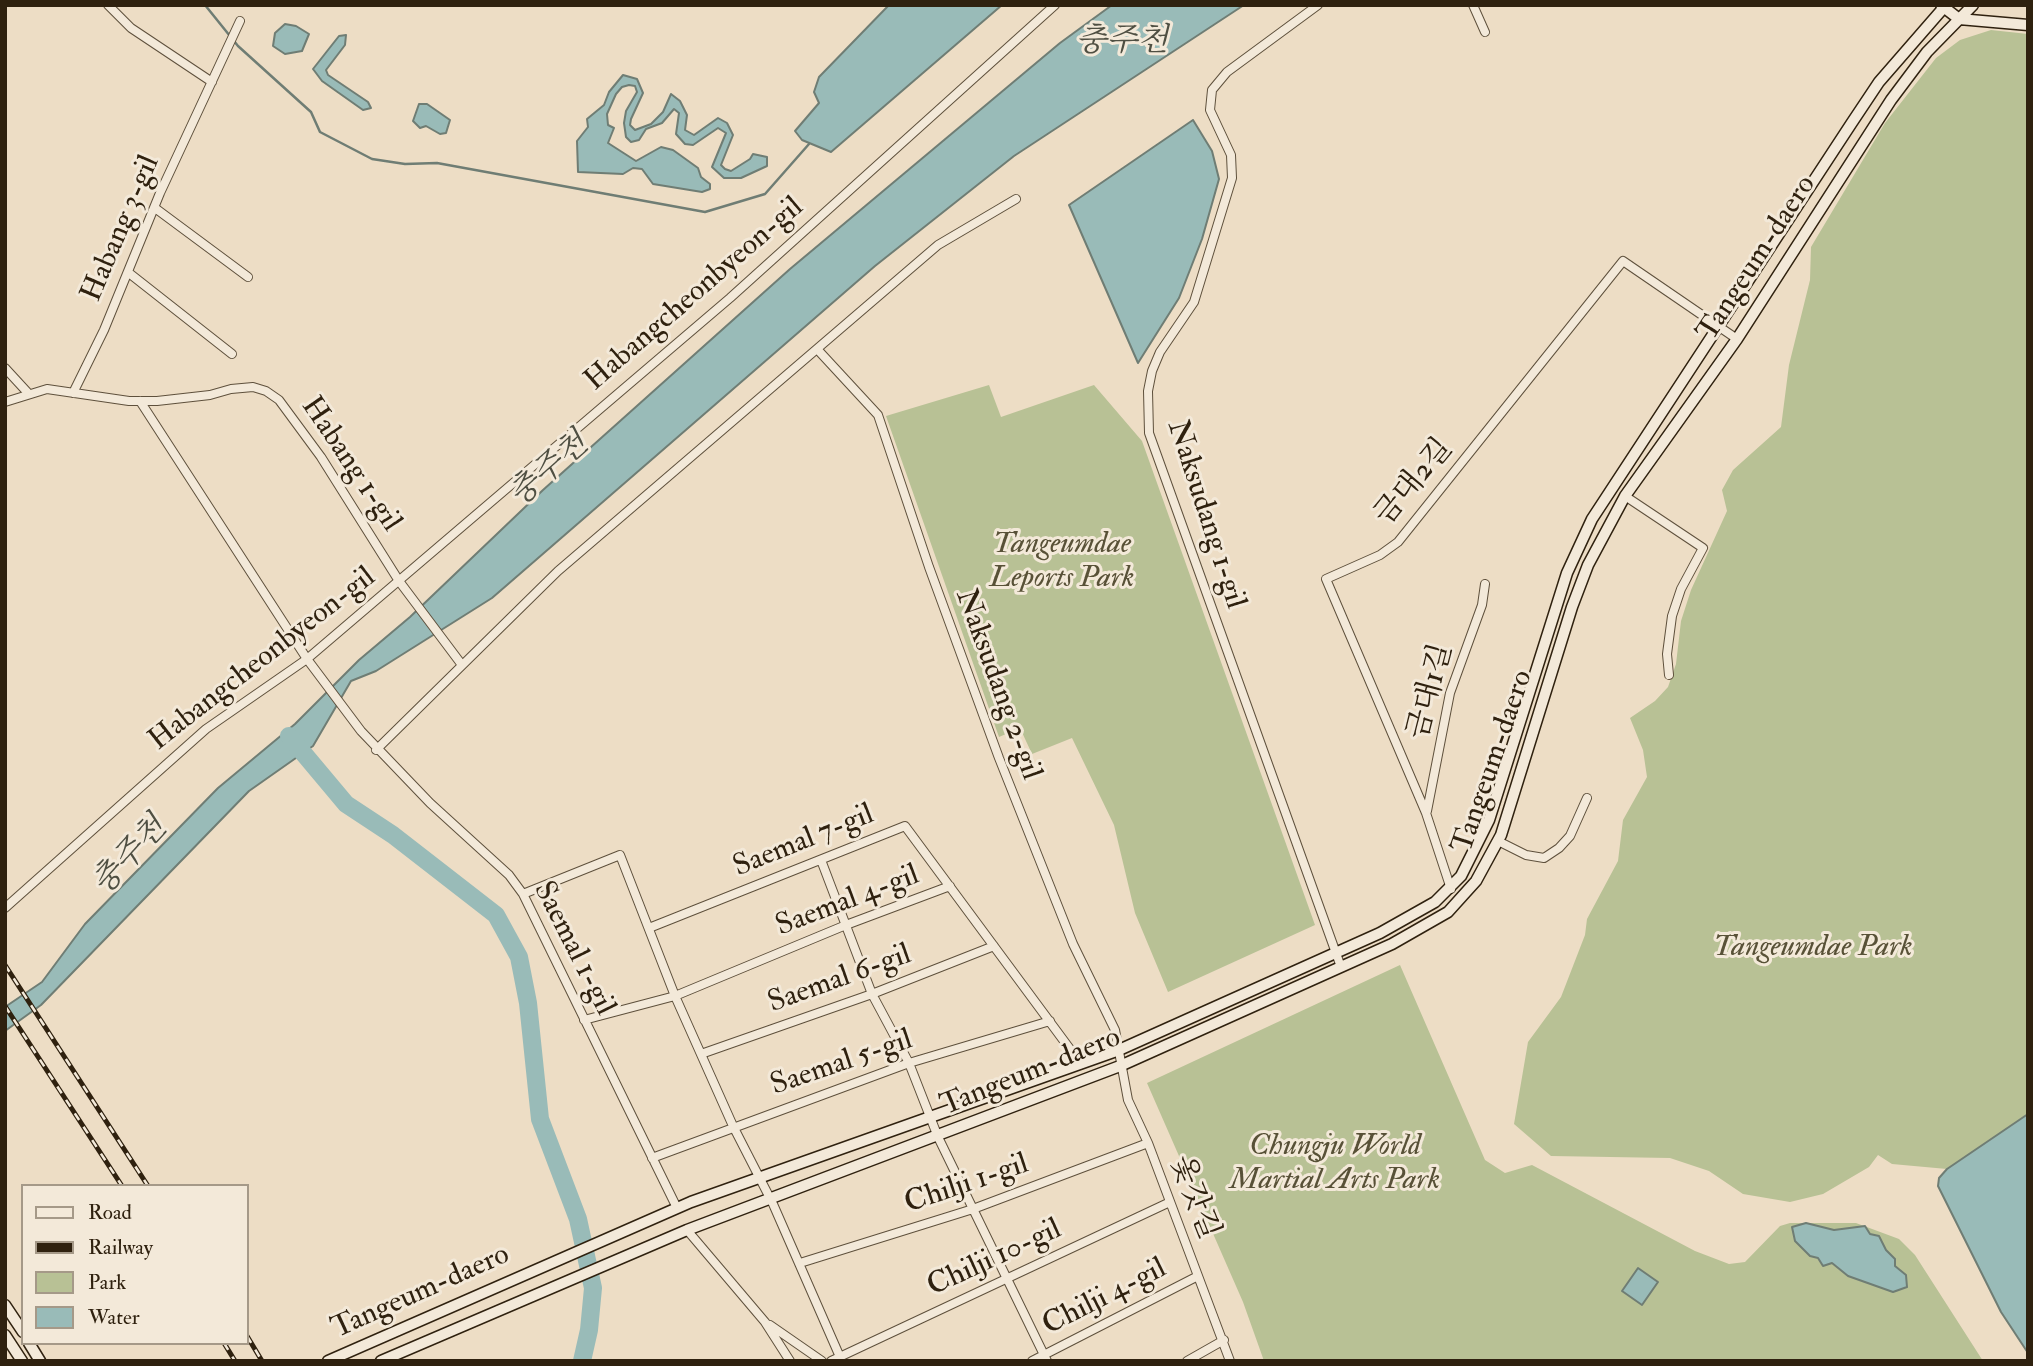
<!DOCTYPE html>
<html>
<head>
<meta charset="utf-8">
<style>
	body { margin:0 }
	#map { position:relative; width:2033px; height:1366px; overflow:hidden; background:#edddc5; font-family:"IM FELL Double Pica",serif }
	canvas { display:block }
	.frame { position:absolute; inset:0; border:7px solid #2f210f; pointer-events:none }
	.legend { position:absolute; left:21px; top:1184px; width:228px; height:161px; box-sizing:border-box; background:#f3e9d9; border:2px solid #a59988; margin:0; padding:9px 12px; list-style:none; font-size:21px; color:#2f210f }
	.legend li { display:flex; align-items:center; gap:14px; height:35px }
	.legend b { width:35px; border:2px solid #a59988 }
</style>
</head>
<body>
<div id="map">
<canvas width="2033" height="1366"></canvas>
<div class="frame"></div>
<ul class="legend">
<li><b style="height:9px;background:#f3e9d9"></b>Road</li>
<li><b style="height:9px;background:#2f210f"></b>Railway</li>
<li><b style="height:19px;background:#b8c195"></b>Park</li>
<li><b style="height:19px;background:#99bbb8"></b>Water</li>
</ul>
</div>
<script>
const ctx = document.querySelector('canvas').getContext('2d');
ctx.lineJoin = 'round';
function fill(path, color) { ctx.fillStyle = color; ctx.fill(path, 'evenodd'); }
const shape = rows => new Path2D(rows.map(r => 'M' + r).join(''));
function trace(path, color, width, dash) { ctx.strokeStyle = color; ctx.lineWidth = width; ctx.lineCap = dash ? 'butt' : 'round'; ctx.setLineDash(dash || []); ctx.stroke(path); }
function label(font, color, halo, rows, align = 'center') {
  ctx.font = font + ' "IM FELL Double Pica","Noto Serif KR",serif'; ctx.lineWidth = 6; ctx.setLineDash([]); ctx.textBaseline = 'middle'; ctx.strokeStyle = halo; ctx.fillStyle = color; for (const [text, x, y, turn = 0] of rows) {
    ctx.save(); ctx.translate(x, y); ctx.rotate((+turn || 0) * Math.PI / 180); ctx.textAlign = isNaN(turn) ? turn : align; if (halo) ctx.strokeText(text, 0, 0); ctx.fillText(text, 0, 0); ctx.restore();
  }
}
fill(shape([
	[1991,30,2028,34,2028,1114,1947,1169,1892,1164,1878,1155,1869,1167,1823,1194,1790,1202,1743,1194,1709,1171,1670,1158,1551,1156,1514,1124,1528,1042,1561,997,1585,935,1587,919,1618,861,1623,820,1647,777,1643,750,1630,718,1655,701,1668,687,1676,664,1681,621,1691,590,1727,511,1722,490,1733,470,1781,427,1789,365,1810,280,1811,247,1885,123,1936,58,1960,40],
	[989,385,1001,417,1094,385,1142,441,1315,925,1168,992,1135,913,1114,825,1072,738,1032,754,1020,728,999,737,886,416],
	[1400,965,1485,1160,1505,1173,1532,1165,1695,1251,1729,1264,1745,1262,1780,1226,1790,1223,1856,1223,1899,1239,1915,1255,1983,1361,1264,1361,1243,1302,1147,1083]
]), '#b8c195');
const water = shape([
	[889,5,1002,5,831,152,802,140,795,131,819,103,814,92,819,77,889,5],
	[1112,5,1244,5,1014,156,875,266,492,598,376,671,351,681,313,746,249,791,41,1005,5,1031,5,1007,42,982,85,924,218,788,295,724,359,660,410,617,543,490,790,269,1060,43,1112,5],
	[285,24,296,26,309,34,302,51,285,54,273,46,275,33,285,24],
	[346,35,345,45,326,70,328,75,368,102,371,108,363,110,322,81,313,69,339,36,346,35],
	[623,75,637,79,643,93,631,119,630,125,635,130,651,124,663,112,671,94,680,101,687,115,685,130,694,135,718,118,727,123,733,135,721,165,725,169,731,171,750,159,753,154,767,157,767,166,741,178,724,178,712,167,726,133,718,128,693,145,685,144,676,134,679,113,674,109,662,123,646,129,639,140,631,142,626,137,624,123,626,111,637,92,635,86,629,85,622,87,616,94,607,114,608,125,614,128,608,143,636,161,661,147,673,150,698,168,701,177,710,184,710,189,702,192,653,184,642,169,633,168,623,174,578,172,577,141,588,127,587,119,604,105,609,92,623,75],
	[419,104,427,104,450,120,446,133,440,134,426,126,420,128,413,121,419,104],
	[1193,120,1212,151,1219,179,1202,239,1179,298,1138,363,1069,205,1193,120],
	[2028,1114,2028,1353,2001,1312,1938,1186,1939,1178,1947,1169,2028,1114],
	[1806,1223,1834,1230,1865,1226,1870,1234,1879,1236,1886,1250,1895,1259,1895,1266,1906,1275,1907,1287,1893,1292,1848,1276,1832,1263,1823,1266,1818,1258,1810,1256,1795,1241,1792,1227,1806,1223],
	[1638,1268,1658,1282,1642,1305,1622,1291,1638,1268]
]);
fill(water, '#99bbb8');
trace(water, '#6f7d74', 2);
trace(shape([
	[205,5,238,46,311,112,320,132,372,159,405,164,437,163,705,212,765,194,809,144]
]), '#6f7d74', 2.5);
trace(shape([
	[289,736,346,804,393,835,496,915,519,957,528,1003,540,1119,578,1219,593,1288,589,1330,582,1361]
]), '#99bbb8', 18);
const street = shape([
	[108,5,131,28,212,82],
	[1318,5,1227,72,1212,90,1210,110,1231,155,1232,178,1194,302,1160,352,1152,371,1148,391,1149,433,1341,967],
	[1473,5,1485,32],
	[155,208,248,277],
	[129,273,232,354],
	[817,349,878,415,929,567,999,758,1073,944,1115,1030,1128,1100,1148,1143,1230,1361],
	[5,368,28,393],
	[73,393,104,330,160,193,240,21],
	[140,401,307,659,361,731,430,803,509,875,523,894,677,1208],
	[5,402,47,389,129,401,157,401,210,395,231,389,253,387,266,391,279,400,321,457,399,581,462,665],
	[1625,496,1703,548,1681,589,1672,616,1667,654,1669,675],
	[376,750,558,571,938,245,1016,199],
	[1427,811,1450,693,1482,605,1485,584],
	[1498,841,1526,855,1544,858,1559,848,1570,836,1587,798],
	[821,860,872,994,909,1063,938,1137,1047,1361],
	[1451,889,1426,813,1326,579,1380,555,1398,542,1623,261,1737,339],
	[523,894,620,855,675,996,733,1126,773,1204,840,1357],
	[5,908,206,729,307,659,730,298,1055,5],
	[649,928,905,826,1081,1064],
	[584,1020,675,996,846,925,950,886],
	[701,1054,872,994,994,946],
	[652,1158,909,1063,1050,1021],
	[687,1230,765,1322,790,1361],
	[800,1263,973,1209,1148,1143],
	[770,1325,822,1361],
	[831,1361,1170,1202],
	[1032,1361,1198,1276],
	[1187,1361,1224,1340]
]);
const secondary = shape([
	[1941,5,1959,19,2028,25],
	[5,1305,23,1332],
	[5,1335,22,1361],
	[29,1343,40,1361],
	[328,1361,691,1202,1119,1050,1380,933,1435,902,1461,876,1489,820,1567,573,1592,519,1851,124,1879,82,1946,5],
	[381,1361,687,1230,1120,1066,1392,944,1448,912,1476,881,1501,835,1572,607,1588,565,1625,496,1737,339,1891,100,1927,52,1973,5]
]);
trace(street, '#5e503c', 10);
trace(secondary, '#2f210f', 13);
trace(street, '#f3e9d9', 8);
trace(secondary, '#f3e9d9', 10);
const rail = shape([
	[5,965,148,1186],
	[5,1006,122,1186],
	[247,1336,262,1361],
	[224,1343,235,1361]
]);
trace(rail, '#2f210f', 5);
trace(rail, '#f3e9d9', 2.5, [8]);
label('30px', '#2f210f', '#f3e9d9', [
	["Habang 3-gil",122,229,-67],
	["Tangeum-daero",1758,259,-57],
	["Habangcheonbyeon-gil",695,295,-41],
	["Habang 1-gil",350,465,56],
	["금대2길",1415,483,-50],
	["Naksudang 1-gil",1205,515,72],
	["Habangcheonbyeon-gil",263,660,-38],
	["Naksudang 2-gil",997,685,70],
	["금대1길",1432,692,-75],
	["Tangeum-daero",1494,762,-71],
	["Saemal 7-gil",804,842,-22],
	["Saemal 4-gil",848,902,-21],
	["Saemal 1-gil",573,949,63],
	["Saemal 6-gil",840,980,-20],
	["Saemal 5-gil",842,1064,-19],
	["Tangeum-daero",1031,1073,-22],
	["Chilji 1-gil",967,1185,-19],
	["옻갓길",1193,1198,69],
	["Chilji 10-gil",995,1259,-25],
	["Tangeum-daero",421,1293,-24],
	["Chilji 4-gil",1105,1298,-27]
]);
label('italic 30px', '#585137', '#f3e9d9', [
	["Tangeumdae",1062,546],
	["Leports Park",1062,580],
	["Tangeumdae Park",1813,949],
	["Chungju World",1335,1148],
	["Martial Arts Park",1335,1182]
]);
label('italic 32px', '#4f4f42', '#f3e9d9', [
	["충주천",1122,43],
	["충주천",550,471,-41],
	["충주천",131,857,-47]
]);
</script>
</body>
</html>
